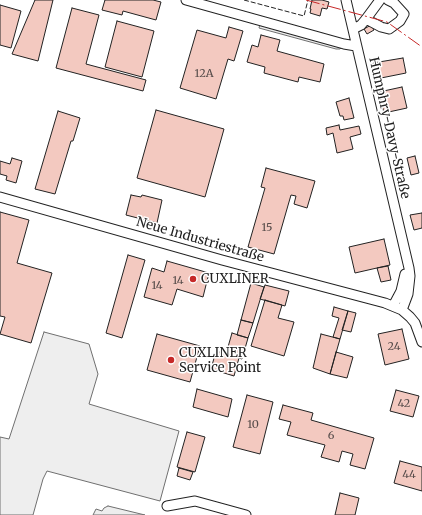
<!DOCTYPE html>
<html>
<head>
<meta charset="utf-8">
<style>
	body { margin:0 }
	canvas { display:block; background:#fff }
</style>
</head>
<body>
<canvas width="422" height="515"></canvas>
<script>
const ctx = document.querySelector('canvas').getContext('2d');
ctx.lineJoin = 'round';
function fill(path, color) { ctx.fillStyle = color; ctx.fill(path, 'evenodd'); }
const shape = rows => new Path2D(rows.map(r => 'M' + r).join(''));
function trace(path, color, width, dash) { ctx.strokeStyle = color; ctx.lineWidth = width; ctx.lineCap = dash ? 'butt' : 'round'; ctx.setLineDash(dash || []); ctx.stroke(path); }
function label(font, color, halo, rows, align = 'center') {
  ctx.font = font + ' Merriweather,serif'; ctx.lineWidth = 3; ctx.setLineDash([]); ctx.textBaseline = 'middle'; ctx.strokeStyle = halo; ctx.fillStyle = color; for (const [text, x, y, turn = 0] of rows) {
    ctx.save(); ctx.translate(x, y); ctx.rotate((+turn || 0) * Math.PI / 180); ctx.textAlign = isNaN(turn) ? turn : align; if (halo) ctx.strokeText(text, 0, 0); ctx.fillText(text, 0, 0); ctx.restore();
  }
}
const green = shape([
	[44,332,89,344,98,374,89,404,179,431,160,501,47,471,43,479,33,515,0,515,0,437,9,439,44,332]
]);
fill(green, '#eee');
trace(green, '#6f6f6f', 1);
const parking = shape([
	[260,24,342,47,340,49,336,49,259,28,260,24],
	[108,506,145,515,93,515,96,509,102,511,104,508,108,506]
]);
fill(parking, '#ededed');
trace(parking, '#6f6f6f', 1);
const building = shape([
	[35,0,53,0,38,61,12,54,35,0],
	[105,0,153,0,161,2,156,20,123,11,122,15,102,10,105,0],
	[312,0,322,0,329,2,327,9,322,8,320,16,310,13,311,9,310,9,312,0],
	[0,5,21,11,11,48,0,45,0,5],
	[72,8,99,15,86,64,146,80,143,91,56,68,72,8],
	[117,21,154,31,142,77,105,67,117,21],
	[371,25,374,30,367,34,364,29,371,25],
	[229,27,243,31,234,61,228,59,216,99,180,88,197,30,226,38,229,27],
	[261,35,280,40,277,51,324,64,320,82,299,77,298,82,264,73,265,67,247,62,252,45,258,47,261,35],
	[403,58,406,73,376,79,373,63,403,58],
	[402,87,407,108,384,113,379,92,402,87],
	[349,98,354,118,344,120,343,116,340,116,336,102,349,98],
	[156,110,224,129,205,197,137,178,156,110],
	[58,111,80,118,73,141,71,141,55,194,35,189,58,111],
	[339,125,340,130,359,126,361,134,350,137,353,149,337,153,333,133,327,135,326,128,339,125],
	[415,156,419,173,411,175,407,158,415,156],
	[12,158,22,161,16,183,6,180,7,176,0,174,0,161,10,164,12,158],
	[266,168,315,181,307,208,294,204,296,196,291,195,274,254,248,247,265,188,261,187,266,168],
	[131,195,141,197,142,195,162,200,157,223,126,215,131,195],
	[0,212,29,220,17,263,52,273,31,343,0,334,5,317,0,316,0,212],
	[422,213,422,228,414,230,410,215,422,213],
	[384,239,390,265,355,273,349,247,384,239],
	[128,255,145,260,122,338,106,333,128,255],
	[167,261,209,273,203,297,177,289,172,305,144,297,152,268,164,272,167,261],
	[388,266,391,280,381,282,377,268,388,266],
	[251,283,264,287,253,323,241,320,251,283],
	[265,285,289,291,285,306,260,299,265,285],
	[265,300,282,305,278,318,294,322,284,356,251,346,265,300],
	[334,307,348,311,340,339,333,337,339,318,332,316,334,307],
	[348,311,356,313,351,332,342,330,348,311],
	[241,320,253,323,248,338,237,335,241,320],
	[402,329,409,359,385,365,378,334,402,329],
	[232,333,248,338,242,359,226,354,232,333],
	[157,334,200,346,190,382,147,370,157,334],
	[321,334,340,339,330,374,313,368,321,334],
	[216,351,239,358,234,376,211,369,216,351],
	[336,352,353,357,347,378,330,374,336,352],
	[197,389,232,399,228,417,193,407,197,389],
	[396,390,419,396,413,417,390,411,396,390],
	[247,395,273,402,260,454,233,447,247,395],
	[283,405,313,413,311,420,374,438,365,469,350,465,353,454,342,451,339,462,321,457,325,445,287,435,291,422,279,419,283,405],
	[187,432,205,437,195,472,177,467,187,432],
	[400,461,422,467,422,491,394,483,400,461],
	[179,468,193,472,190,480,177,476,179,468],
	[340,493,359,498,355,515,335,515,340,493]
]);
fill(building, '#f3c9c0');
trace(building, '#222', 1);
const minor = shape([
	[186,0,344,44,356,46],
	[346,0,409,268,410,276,408,294,402,310],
	[366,19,381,27,389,29,400,21,404,14,394,3,388,0],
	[353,29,361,25,366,19,380,0],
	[0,197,222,260,385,303,402,310,410,317,415,323,422,342],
	[393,306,401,291,405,274],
	[167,506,195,501,246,515]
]);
trace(minor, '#222', 11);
trace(minor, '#fff', 9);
trace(shape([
	[244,0,304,16,308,0]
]), '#222', 1, [5, 2]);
trace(shape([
	[306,0,387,22,422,47]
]), '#c62828', 1, [14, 3, 2, 3]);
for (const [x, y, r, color] of [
	[193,279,4,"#c62828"],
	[171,360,4,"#c62828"]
]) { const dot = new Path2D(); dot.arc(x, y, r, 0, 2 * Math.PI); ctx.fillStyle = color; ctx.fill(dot); trace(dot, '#fff', 1.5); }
label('11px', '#564c4a', null, [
	["12A",204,74],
	["15",267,228],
	["14",178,281],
	["14",157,286],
	["24",394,347],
	["42",404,404],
	["10",253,425],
	["6",331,436],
	["44",409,475]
]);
label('13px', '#222', '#fff', [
	["Humphry-Davy-Straße",389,128,77],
	["Neue Industriestraße",200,240,16]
]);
label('13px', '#222', '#fff', [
	["CUXLINER",201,279],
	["CUXLINER",179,353],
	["Service Point",179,368]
], 'left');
</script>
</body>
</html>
